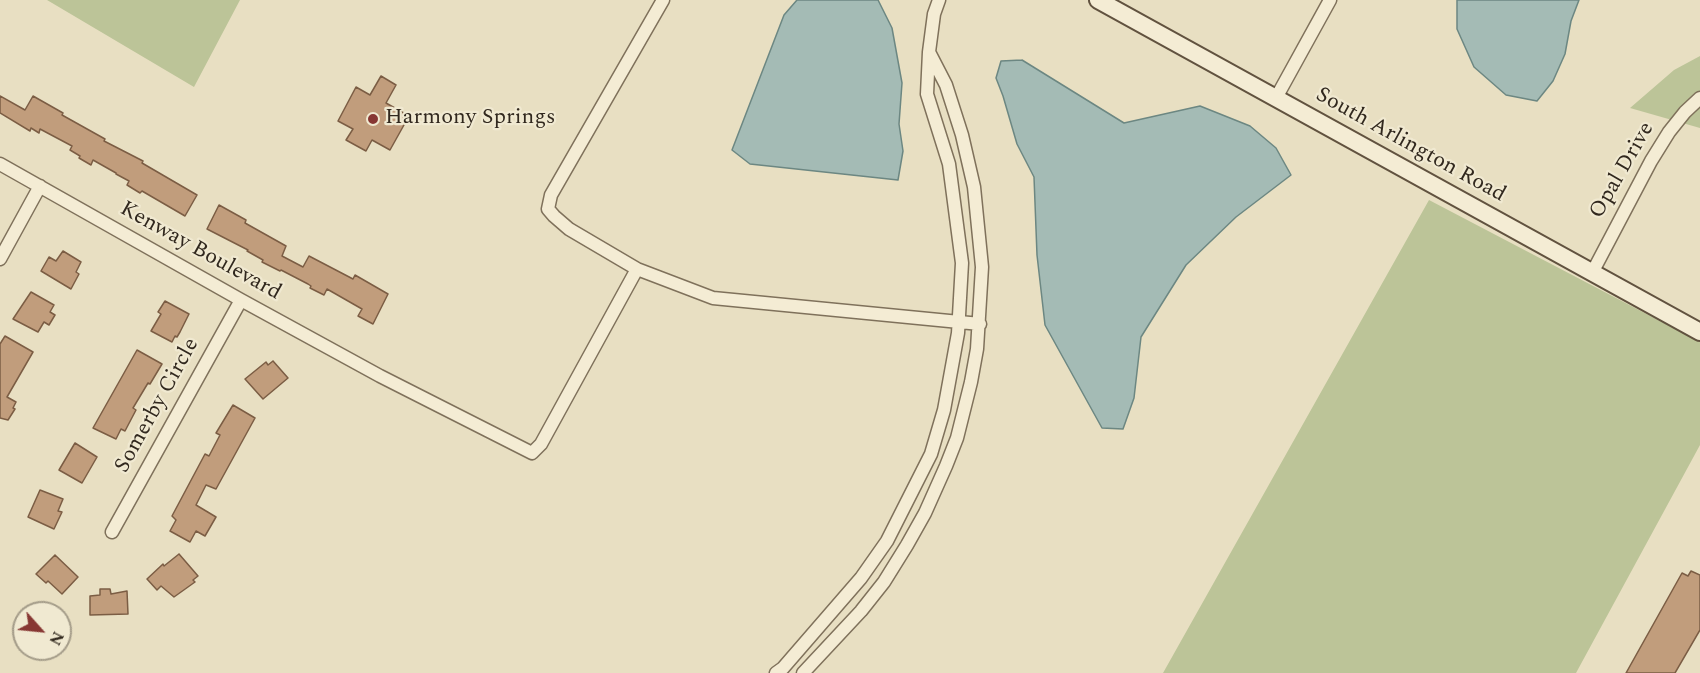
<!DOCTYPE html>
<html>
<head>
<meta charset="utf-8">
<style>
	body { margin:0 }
	#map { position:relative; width:1700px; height:673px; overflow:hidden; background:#e8dfc2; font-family:Spectral,serif }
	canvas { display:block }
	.north { position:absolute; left:12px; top:601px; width:60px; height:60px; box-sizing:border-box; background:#f0e9d1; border:2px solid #a49c89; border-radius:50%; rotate:117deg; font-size:16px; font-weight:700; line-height:24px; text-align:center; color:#31281e }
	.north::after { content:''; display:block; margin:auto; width:21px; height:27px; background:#873733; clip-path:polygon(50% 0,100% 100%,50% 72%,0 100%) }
</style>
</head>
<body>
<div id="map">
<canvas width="1700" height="673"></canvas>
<div class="north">N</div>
</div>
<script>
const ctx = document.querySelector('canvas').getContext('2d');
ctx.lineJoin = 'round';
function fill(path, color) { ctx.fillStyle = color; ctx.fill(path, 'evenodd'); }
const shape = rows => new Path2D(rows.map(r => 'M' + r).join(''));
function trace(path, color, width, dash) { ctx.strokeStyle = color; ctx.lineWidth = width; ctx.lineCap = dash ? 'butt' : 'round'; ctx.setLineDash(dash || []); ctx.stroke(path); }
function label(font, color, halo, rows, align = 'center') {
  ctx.font = font + ' Spectral,serif'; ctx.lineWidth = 4.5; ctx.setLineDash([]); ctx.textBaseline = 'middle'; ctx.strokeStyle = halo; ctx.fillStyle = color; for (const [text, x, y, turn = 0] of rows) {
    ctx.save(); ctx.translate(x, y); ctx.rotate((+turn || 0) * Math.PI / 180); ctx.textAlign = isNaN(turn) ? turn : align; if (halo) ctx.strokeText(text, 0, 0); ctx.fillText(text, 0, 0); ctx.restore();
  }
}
fill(shape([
	[47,0,240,0,194,87],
	[1700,56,1700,128,1630,108,1674,70],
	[1429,200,1700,342,1700,445,1576,673,1163,673]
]), '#bcc498');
const water = shape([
	[797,0,878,0,892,28,902,83,899,124,903,151,898,180,750,164,732,150,784,15,797,0],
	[1457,0,1579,0,1571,21,1565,54,1553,81,1537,101,1506,95,1474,67,1457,29,1457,0],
	[1022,60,1124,123,1200,106,1250,126,1276,148,1291,175,1236,217,1186,265,1141,337,1134,398,1123,429,1102,428,1045,325,1037,255,1034,177,1017,144,1003,96,996,78,1001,61,1022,60]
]);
fill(water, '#a4bbb5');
trace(water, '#6c8782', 1.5);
const building = shape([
	[381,76,396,85,386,103,409,116,390,150,372,140,366,151,346,140,353,129,338,121,356,87,370,95,381,76],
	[0,96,25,110,33,96,63,113,62,115,105,139,104,141,143,161,142,163,197,195,185,216,142,191,140,193,127,185,129,181,116,174,116,173,93,160,91,165,79,158,80,156,70,150,72,146,40,129,39,133,31,128,30,131,0,113,0,96],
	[219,205,246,220,245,223,286,246,282,256,303,267,309,256,353,279,355,275,388,294,373,324,358,316,362,309,327,289,324,295,310,288,311,286,308,284,281,270,280,271,262,262,263,260,247,251,248,250,207,229,219,205],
	[63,251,81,262,76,272,79,274,71,289,41,271,49,257,56,261,63,251],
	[31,292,54,305,50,312,55,315,49,325,44,322,38,332,13,319,31,292],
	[165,301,189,314,180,332,177,337,175,336,172,342,151,331,161,314,158,312,165,301],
	[5,336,33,352,7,397,16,402,13,408,15,409,8,420,0,418,0,344,5,336],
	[137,350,162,364,150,384,148,383,133,408,136,410,125,431,121,429,116,439,93,428,137,350],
	[273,361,288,378,263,399,245,379,266,362,268,365,273,361],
	[233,405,255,418,216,489,206,485,196,505,216,517,205,536,196,531,190,542,170,531,176,520,172,516,205,454,209,456,220,435,216,433,233,405],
	[75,443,97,457,82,483,59,470,75,443],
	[40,490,63,499,58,511,62,512,54,529,28,517,40,490],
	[179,554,198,576,193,580,195,582,174,597,161,586,157,590,147,579,163,564,164,566,179,554],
	[55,555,78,577,62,594,48,581,46,583,36,574,55,555],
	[1691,571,1700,575,1700,630,1675,673,1626,673,1682,573,1688,576,1691,571],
	[100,589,110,589,111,594,127,591,128,614,90,615,90,596,100,595,100,589]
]);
fill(building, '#c19d7c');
trace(building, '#7b5d44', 1.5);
const street = shape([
	[663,0,551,195,548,209,554,216,569,229,637,269,713,298,980,324],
	[929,52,934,14,939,0],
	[1276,98,1330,0],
	[0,164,241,300,380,376,532,453,541,444,637,269],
	[0,259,40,186],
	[1592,273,1651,161,1669,132,1685,112,1700,98],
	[112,532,241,300],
	[776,673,783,668,861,578,887,541,931,454,944,410,958,333,962,263,949,164,927,94,929,52,946,85,962,135,974,187,982,267,977,349,971,382,957,438,946,466,925,513,907,545,884,582,861,611,803,673]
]);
const secondary = shape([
	[1098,0,1700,332]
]);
trace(street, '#7f715b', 15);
trace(secondary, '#61523f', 20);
trace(street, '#f4ecd4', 12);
trace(secondary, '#f4ecd4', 16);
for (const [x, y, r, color] of [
	[373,119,6,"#873733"]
]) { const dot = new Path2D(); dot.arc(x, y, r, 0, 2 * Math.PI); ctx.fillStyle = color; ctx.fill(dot); trace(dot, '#f0e9d1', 2); }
label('22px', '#31281e', '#f0e9d1', [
	["Harmony Springs",385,119]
], 'left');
label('22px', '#31281e', '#f0e9d1', [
	["South Arlington Road",1410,146,29],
	["Opal Drive",1623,171,-60],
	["Kenway Boulevard",200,252,29],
	["Somerby Circle",158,406,-61]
]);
</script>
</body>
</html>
